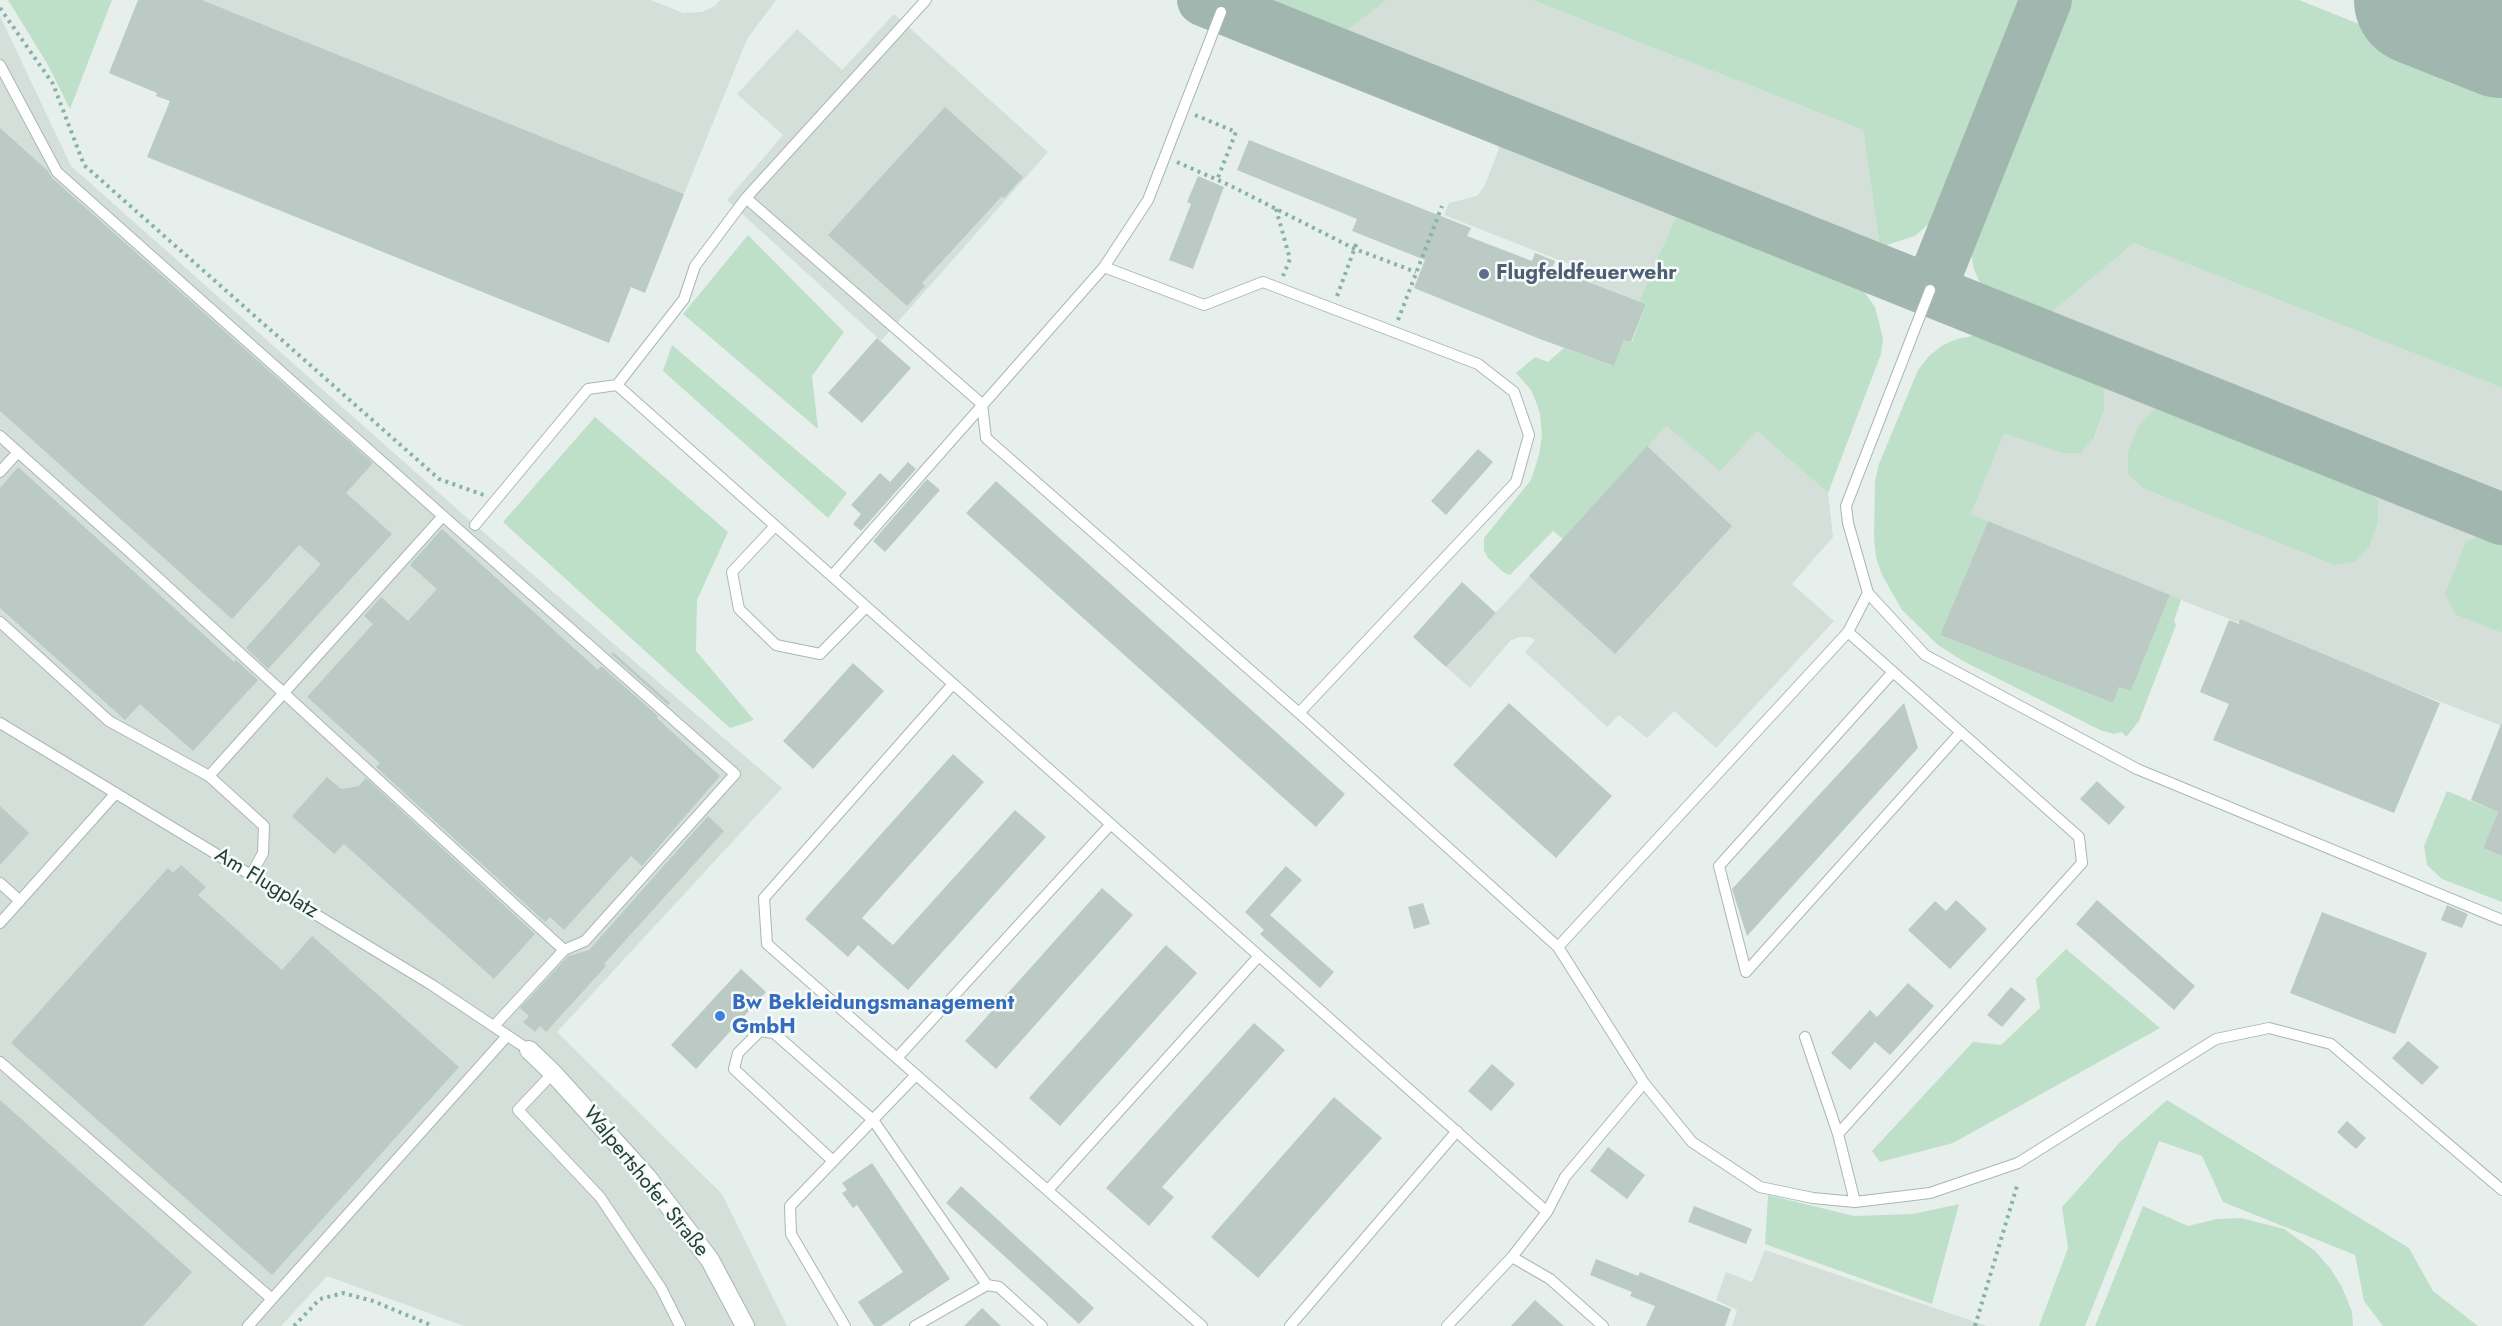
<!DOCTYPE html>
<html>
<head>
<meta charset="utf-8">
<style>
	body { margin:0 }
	canvas { display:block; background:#e6efeb }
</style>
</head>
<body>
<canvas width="2502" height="1326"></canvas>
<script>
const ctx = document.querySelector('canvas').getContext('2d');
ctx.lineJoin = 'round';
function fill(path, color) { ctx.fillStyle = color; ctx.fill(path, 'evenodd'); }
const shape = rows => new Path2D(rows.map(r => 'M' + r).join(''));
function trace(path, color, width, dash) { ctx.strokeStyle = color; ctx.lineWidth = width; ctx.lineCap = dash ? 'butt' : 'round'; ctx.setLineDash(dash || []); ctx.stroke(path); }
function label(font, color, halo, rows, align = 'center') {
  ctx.font = font + ' Jost,sans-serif'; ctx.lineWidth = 5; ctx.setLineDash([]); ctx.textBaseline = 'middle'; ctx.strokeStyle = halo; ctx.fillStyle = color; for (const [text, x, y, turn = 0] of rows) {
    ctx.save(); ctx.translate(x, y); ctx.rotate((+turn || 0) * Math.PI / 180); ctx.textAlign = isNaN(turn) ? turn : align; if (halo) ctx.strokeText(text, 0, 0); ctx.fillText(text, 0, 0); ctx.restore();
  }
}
fill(shape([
	[202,0,651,0,683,13,702,12,715,6,720,0,776,0,747,39,684,194],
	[1387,0,1532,0,1863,130,1880,247,1341,35],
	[894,14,1048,152,881,341,727,200,783,135,737,94,797,29,842,70],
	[0,16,71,166,475,525,782,788,557,1032,722,1194,787,1326,464,1326,327,1276,281,1326,0,1326],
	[1495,135,1682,211,1677,214,1639,301,1566,273,1569,264,1444,215,1449,203,1477,196,1484,187,1499,149],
	[2134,243,2502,388,2502,497,2046,317],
	[2091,375,2173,409,2155,409,2378,502,2368,487,2485,534,2466,541,2456,615,2502,633,2502,726,2181,600,1971,514,2004,432,2061,453,2081,453,2095,437,2104,411,2104,389],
	[1667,426,1757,431,1828,493,1833,537,1792,584,1834,621,1716,748,1674,711,1647,738,1619,715,1607,727,1525,652,1535,640,1530,637,1519,637,1510,641,1470,688,1446,667],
	[1765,1250,1987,1326,1732,1326,1737,1310,1716,1300,1726,1272,1752,1282]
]), '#d4dfda');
fill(shape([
	[8,0,112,0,70,109,48,65],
	[1254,0,1387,0,1341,35],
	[1532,0,2024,0,1946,200,1933,220,1915,236,1880,247,1863,130],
	[2066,0,2299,0,2502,81,2502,388,2134,243,2046,317,1987,293,1979,281,1974,269,1971,254,1972,239],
	[1682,211,1849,279,1862,289,1875,307,1883,338,1881,354,1828,493,1757,431,1720,471,1667,426,1563,539,1553,531,1510,575,1503,572,1488,558,1484,550,1484,538,1531,480,1539,455,1542,435,1540,414,1537,404,1531,390,1516,373,1535,357,1548,362,1564,348,1614,366,1624,340,1632,342,1646,304,1639,301,1677,214],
	[748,235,844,332,812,376,818,429,683,314],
	[1972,336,1987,336,2003,340,2091,375,2104,389,2104,411,2094,438,2081,453,2061,453,2004,433,1971,514,1988,521,1940,635,2113,703,2119,687,2131,691,2170,595,2181,600,2174,621,2176,625,2139,721,2126,737,2122,732,2114,734,2100,730,1963,661,1938,645,1902,610,1882,575,1876,557,1874,539,1875,481,1879,464,1918,370,1929,356,1943,345,1957,339],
	[672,345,847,493,828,518,663,371],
	[2155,409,2174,409,2368,487,2378,501,2378,522,2369,547,2356,561,2335,565,2143,488,2128,474,2128,452,2139,425],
	[595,417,728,532,697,600,696,651,754,720,730,728,503,522],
	[2485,534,2502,541,2502,633,2456,615,2445,594,2466,541],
	[2447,791,2498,812,2483,848,2502,856,2502,902,2442,879,2427,865,2424,846],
	[2066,949,2160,1028,1953,1143,1880,1162,1872,1151,1973,1042,2001,1045,2040,1008,2036,979],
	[2167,1100,2409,1248,2433,1291,2478,1326,2383,1326,2364,1301,2355,1255,2223,1202,2202,1156,2159,1141,2085,1326,2039,1326,2068,1248,2062,1207,2120,1142],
	[1768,1195,1854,1216,1913,1214,1959,1204,1932,1304,1765,1244],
	[2143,1206,2188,1226,2217,1219,2241,1218,2284,1229,2315,1251,2330,1268,2342,1287,2352,1312,2353,1326,2095,1326]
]), '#bfe0c8');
trace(shape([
	[1203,0,2502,519],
	[1930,290,2046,0]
]), '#a2b6b0', 52);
trace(shape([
	[2419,0,2502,33]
]), '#a2b6b0', 130);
fill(shape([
	[138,0,202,0,684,194,645,293,631,287,609,343,147,157,170,101,156,96,157,93,109,73],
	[945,107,1023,177,1004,198,1002,196,922,283,925,286,907,306,828,235],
	[0,128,48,171,52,178,373,463,346,493,392,534,268,669,246,648,321,564,299,545,232,619,0,411],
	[1249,140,1471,228,1467,236,1532,261,1535,253,1555,261,1552,268,1646,304,1631,342,1624,340,1614,366,1540,339,1414,288,1425,260,1352,231,1357,219,1237,170],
	[1198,176,1224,187,1193,269,1169,260,1191,204,1187,202],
	[877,338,911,368,862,423,828,393],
	[1647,446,1732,526,1615,654,1529,576],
	[1478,449,1493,462,1446,515,1431,501],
	[908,462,916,469,861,531,853,524,861,514,851,505,880,473,890,482],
	[18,467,234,662,236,660,258,680,193,751,140,704,125,720,0,608,0,488],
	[927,479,940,490,885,552,873,541],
	[996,481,1345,794,1316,827,966,513],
	[1988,521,2170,595,2131,691,2119,687,2113,703,1940,635],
	[442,529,598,670,601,666,658,716,657,718,720,776,642,866,631,856,564,930,550,917,545,922,376,767,380,763,307,697,373,624,364,616,381,597,408,621,437,589,410,565],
	[1462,582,1496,613,1446,667,1413,637],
	[2240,619,2440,703,2394,813,2213,740,2229,704,2200,692,2229,620,2239,624],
	[613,652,670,703,668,705,611,654],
	[853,663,884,691,813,769,783,741],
	[1509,703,1612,796,1556,858,1453,765],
	[1904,703,1918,748,1747,936,1732,889],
	[2501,724,2502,724,2502,856,2483,848,2498,812,2471,800],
	[953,754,984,782,862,918,893,945,1015,810,1046,837,908,990,858,945,848,957,805,919],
	[327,777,341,789,359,786,366,778,535,934,494,979,344,844,334,854,292,816],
	[2097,781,2125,807,2109,825,2080,799],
	[0,806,29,833,0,865],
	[708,816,724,831,604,964,606,966,546,1032,540,1026,535,1032,523,1022,529,1016,520,1008,568,956,589,950],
	[181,865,206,887,198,895,282,970,312,936,459,1067,272,1275,11,1043,168,868,173,873],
	[1286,866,1302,880,1270,915,1334,972,1320,988,1260,934,1264,930,1245,912],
	[1102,888,1133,915,996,1069,965,1041],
	[1956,900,1987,929,1950,969,1908,930,1935,901,1946,911],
	[2097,900,2195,986,2174,1010,2076,924],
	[1423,903,1430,924,1414,929,1408,907],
	[2447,905,2468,914,2462,928,2441,920],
	[2322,912,2427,953,2395,1034,2290,993],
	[1166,945,1197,973,1060,1126,1029,1098],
	[741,969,766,992,696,1069,671,1045],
	[1908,983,1934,1006,1890,1055,1875,1042,1850,1070,1831,1053,1870,1010,1877,1017],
	[2011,987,2026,999,2002,1027,1987,1015],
	[1254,1023,1285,1050,1162,1187,1174,1197,1149,1226,1106,1188],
	[2408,1041,2439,1067,2422,1085,2392,1058],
	[1492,1064,1515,1084,1491,1111,1468,1091],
	[1334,1097,1382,1138,1258,1278,1211,1237],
	[0,1100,192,1272,143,1326,0,1326],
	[2347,1121,2366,1138,2356,1149,2337,1132],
	[1608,1147,1645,1175,1627,1199,1590,1171],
	[872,1163,950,1279,881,1326,874,1326,858,1302,903,1272,857,1205,853,1208,842,1193,847,1190,842,1183],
	[961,1186,1094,1308,1079,1324,946,1203],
	[1694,1206,1752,1229,1746,1244,1688,1222],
	[1596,1259,1638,1276,1640,1272,1731,1309,1725,1326,1646,1326,1655,1306,1630,1296,1632,1292,1590,1275],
	[1535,1300,1564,1326,1511,1326],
	[982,1308,1001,1326,964,1326]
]), '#bbcac4');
const lane = shape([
	[926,0,746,198,695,266,684,299,617,385,1547,1212],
	[0,65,57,172,443,516,209,776,264,826,263,853,251,875],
	[746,198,982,404,986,438,1299,713,1558,947,1644,1083,1692,1142,1760,1187,1813,1198,1855,1202,1930,1193,2018,1163,2216,1039,2269,1028,2331,1044,2502,1190],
	[1104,267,1204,305,1263,282,1478,364,1514,392,1529,435,1516,482,1299,713],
	[1930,290,1846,506,1848,523,1868,593,1925,655,2137,769,2502,920],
	[0,436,132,554,564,950,494,1026],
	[0,472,18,452],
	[443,516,735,774,585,941,564,950],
	[475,525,588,389,617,385],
	[775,526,732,572,739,609,776,645,820,654,866,607],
	[832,576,1104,267,1148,200,1221,12],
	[0,622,109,721,209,776],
	[1893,672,1719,866,1746,972,1961,732],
	[953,684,764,898,767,944,1202,1326],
	[0,723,432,985,529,1050],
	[0,883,20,901],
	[0,923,116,793],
	[1558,947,1848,632,1868,593],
	[1805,1037,1838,1134,1855,1202],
	[897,1058,1111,824],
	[0,1062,272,1299,507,1036],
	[553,1073,518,1110,600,1197,661,1288,680,1326],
	[1838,1134,2082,863,2079,837,1848,632],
	[833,1161,734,1069,738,1053,760,1031,774,1033,873,1120,987,1285,915,1326],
	[1048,1190,1259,956],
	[1512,1257,1550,1279,1603,1326],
	[987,1285,999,1287,1042,1326],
	[248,1326,272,1299],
	[845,1326,791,1234,790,1206,916,1075],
	[1290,1326,1457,1131],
	[1447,1326,1512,1257,1547,1212,1565,1177,1644,1083]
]);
const street = shape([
	[529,1050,553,1073,647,1177,710,1260,745,1326]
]);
trace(lane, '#a8b8b2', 12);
trace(street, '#a8b8b2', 20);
trace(shape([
	[0,8,53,84,84,165,439,479,484,495],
	[1195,115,1236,132,1217,180],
	[1177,162,1229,185,1355,249,1416,272],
	[1276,209,1290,259,1283,276],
	[1337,296,1357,242],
	[1398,320,1442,206],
	[294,1326,320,1299,343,1293,373,1301,433,1326],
	[1975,1326,2017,1186]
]), '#86b3a5', 4, [3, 4.5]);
trace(lane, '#fff', 10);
trace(street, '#fff', 18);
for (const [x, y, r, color] of [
	[1484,274,6,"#5c6f8a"],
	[720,1016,6,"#3f7fe0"]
]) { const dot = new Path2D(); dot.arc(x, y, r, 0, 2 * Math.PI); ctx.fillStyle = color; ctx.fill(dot); trace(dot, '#f7fbf9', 2); }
label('bold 21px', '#4e5e75', '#f7fbf9', [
	["Flugfeldfeuerwehr",1496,274]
], 'left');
label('21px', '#24423a', '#f7fbf9', [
	["Am Flugplatz",266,884,31],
	["Walpertshofer Straße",645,1182,51]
]);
label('bold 21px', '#366cbe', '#f7fbf9', [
	["Bw Bekleidungsmanagement",732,1004],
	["GmbH",732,1028]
], 'left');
</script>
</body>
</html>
